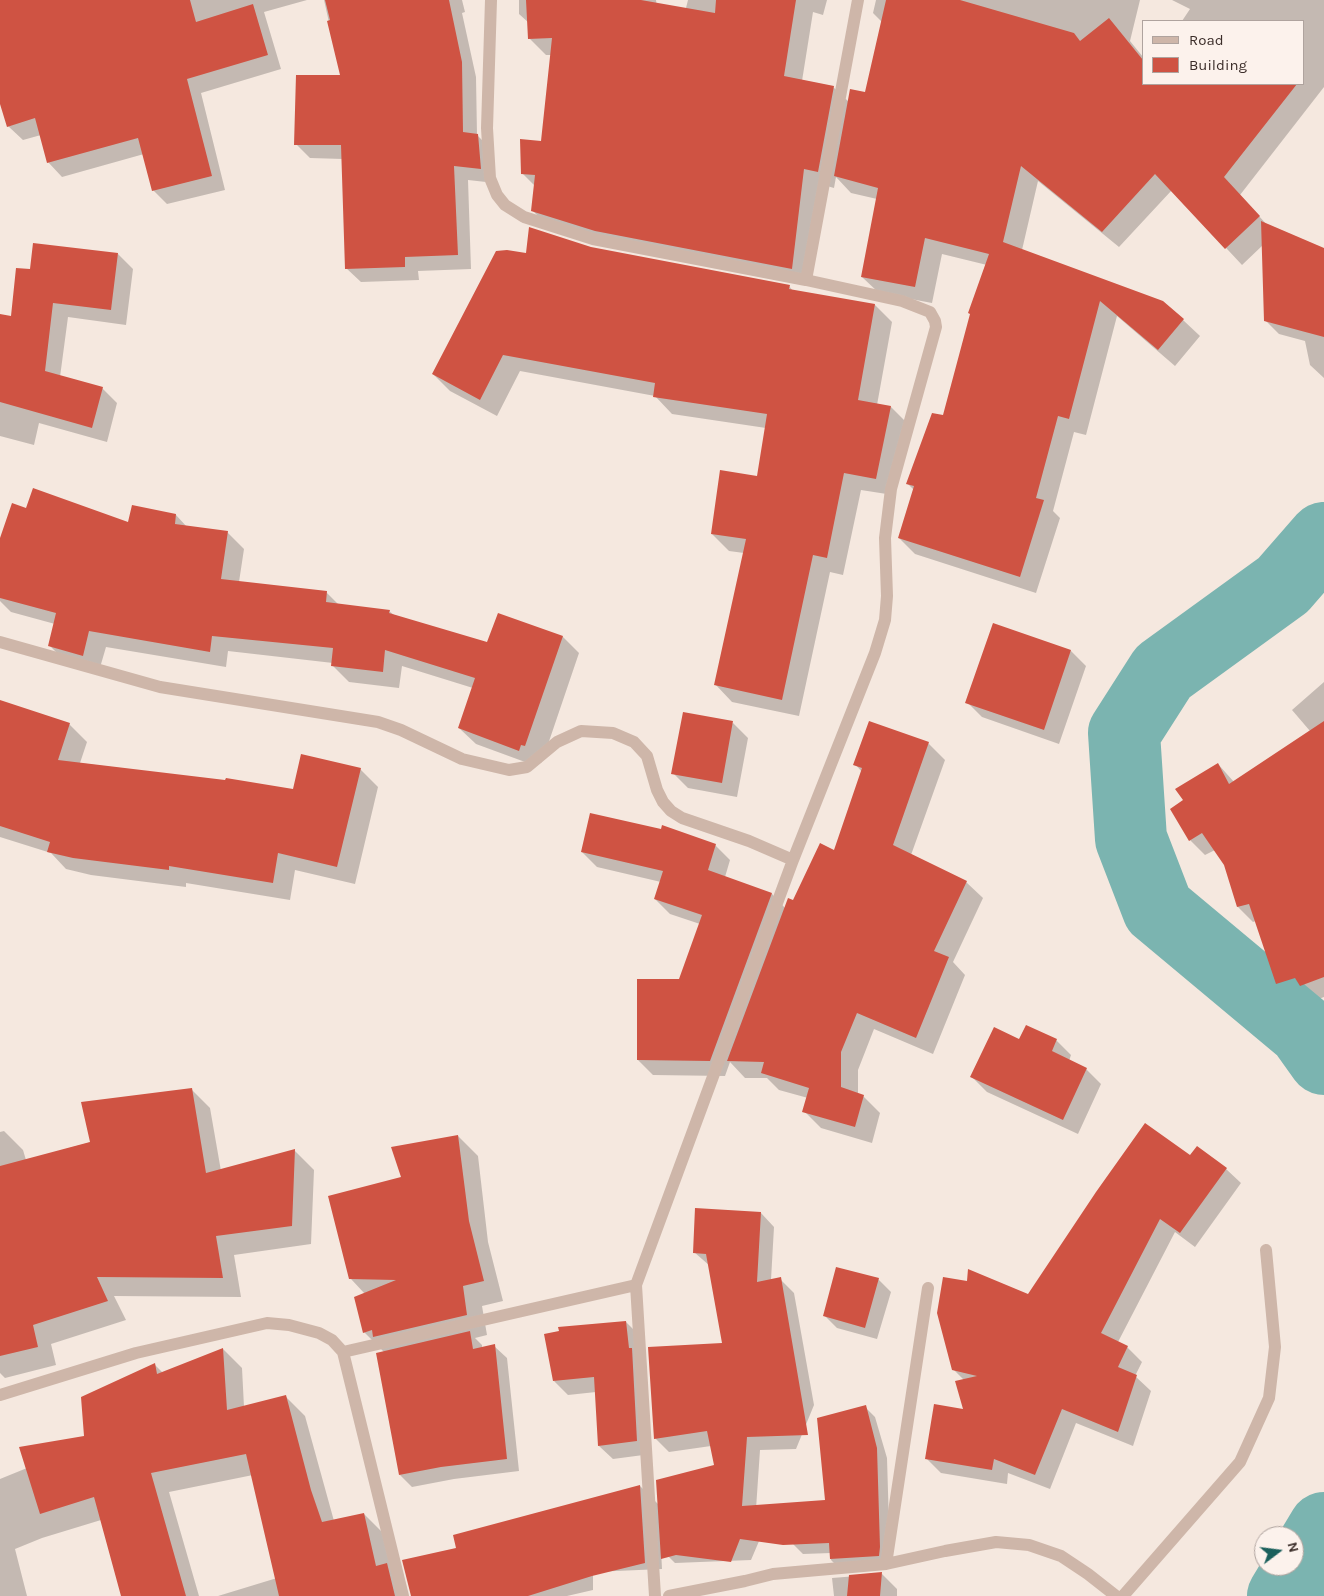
<!DOCTYPE html>
<html>
<head>
<meta charset="utf-8">
<style>
	body { margin:0 }
	#map { position:relative; width:1324px; height:1596px; overflow:hidden; background:#f5e8df; font-family:Karla,sans-serif }
	canvas { display:block }
	.legend { position:absolute; left:1142px; top:20px; width:162px; height:65px; box-sizing:border-box; background:#fcf2ec; border:1px solid #afa39e; margin:0; padding:6px 9px; list-style:none; font-size:15px; color:#3b2d29 }
	.legend li { display:flex; align-items:center; gap:10px; height:25px }
	.legend b { width:25px; border:1px solid #afa39e }
	.north { position:absolute; left:1254px; top:1526px; width:50px; height:50px; box-sizing:border-box; background:#fcf2ec; border:1px solid #afa39e; border-radius:50%; rotate:75deg; font-size:14px; font-weight:700; line-height:20px; text-align:center; color:#3b2d29 }
	.north::after { content:''; display:block; margin:auto; width:18px; height:22px; background:#1b605c; clip-path:polygon(50% 0,100% 100%,50% 72%,0 100%) }
</style>
</head>
<body>
<div id="map">
<canvas width="1324" height="1596"></canvas>
<ul class="legend">
<li><b style="height:6px;background:#ceb6a9"></b>Road</li>
<li><b style="height:14px;background:#cf5343"></b>Building</li>
</ul>
<div class="north">N</div>
</div>
<script>
const ctx = document.querySelector('canvas').getContext('2d');
ctx.lineJoin = 'round';
function fill(path, color) { ctx.fillStyle = color; ctx.fill(path, 'evenodd'); }
const shape = rows => new Path2D(rows.map(r => 'M' + r).join(''));
function trace(path, color, width, dash) { ctx.strokeStyle = color; ctx.lineWidth = width; ctx.lineCap = dash ? 'butt' : 'round'; ctx.setLineDash(dash || []); ctx.stroke(path); }
fill(shape([
	[0,0,307,0,264,12,281,69,201,93,225,190,167,204,153,190,144,154,62,177,48,162,41,135,23,140,8,126,0,101],
	[324,0,462,0,465,12,462,13,476,77,477,135,492,150,495,183,468,180,471,269,418,271,419,280,361,282,346,268,343,159,310,158,296,144,341,76],
	[519,0,656,0,668,80,688,0,827,0,823,15,813,12,802,81,833,87,849,102,866,94,882,22,873,13,876,0,1140,0,1130,41,1143,57,1143,84,1303,84,1303,21,1182,21,1190,9,1172,0,1324,0,1324,87,1240,195,1268,226,1324,249,1324,378,1310,365,1305,341,1279,334,1265,320,1263,245,1242,265,1172,190,1119,247,1038,181,1022,250,1183,320,1200,336,1175,366,1117,316,1086,435,1074,432,1053,511,1060,518,1036,593,915,554,899,538,914,490,908,484,944,417,987,265,942,254,932,303,879,293,862,277,877,199,851,193,836,177,834,188,820,184,808,285,549,227,532,210,535,186,522,173,542,142,552,55,546,55,530,39,529,23,519,14],
	[591,248,789,286,793,291,875,305,892,322,877,405,891,407,908,424,893,495,861,490,843,575,830,572,799,716,732,702,715,684,744,553,729,551,712,534,758,477,766,428,672,414,655,396,520,371,497,416,450,391,433,374,527,254],
	[118,254,133,269,126,325,68,317,60,377,102,388,117,403,107,442,39,423,34,445,0,436,0,316,12,317],
	[27,509,129,524,176,515,187,527,227,532,244,549,239,582,326,592,339,605,389,611,394,615,488,644,498,614,563,637,579,653,542,762,536,766,476,744,459,728,473,688,402,666,399,688,349,682,332,665,333,663,228,651,226,667,106,647,99,671,66,662,49,645,55,624,11,612,0,601,0,575],
	[1071,651,1086,666,1059,744,982,717,967,702],
	[1324,682,1324,997,1316,1000,1310,994,1293,999,1278,983,1256,921,1253,922,1238,907,1225,865,1215,850,1205,855,1190,840,1185,800,1218,764,1234,782,1310,731,1292,710],
	[0,702,69,724,87,742,80,763,294,790,360,769,378,787,355,884,295,870,290,900,186,883,186,887,91,875,66,869,51,853,0,837],
	[733,723,748,738,737,797,688,788,673,773],
	[928,743,945,760,911,855,966,882,983,898,953,962,965,975,933,1054,874,1029,858,1070,858,1094,863,1096,880,1113,872,1143,821,1128,804,1111,808,1098,779,1090,767,1078,745,1078,730,1062,725,1076,653,1075,638,1060,680,980,700,924,670,914,655,899,661,882,597,867,582,852,715,845,730,860,725,877,772,894,785,908,794,902,835,852,862,772,855,764],
	[1056,1040,1071,1055,1069,1061,1086,1069,1101,1084,1078,1134,987,1092,972,1077,1020,1041],
	[191,1089,210,1108,221,1171,295,1151,314,1170,311,1244,234,1255,241,1297,114,1296,126,1320,51,1344,56,1365,5,1378,0,1373,0,1132,4,1131,23,1150,26,1160,91,1142],
	[458,1136,478,1156,488,1242,503,1301,482,1306,487,1335,475,1338,482,1345,482,1348,494,1346,507,1358,519,1471,454,1479,412,1487,400,1475,384,1352,364,1332,365,1294,351,1279,403,1178],
	[1190,1157,1226,1169,1241,1183,1195,1247,1175,1232,1118,1342,1127,1347,1142,1362,1135,1376,1151,1391,1133,1446,1076,1423,1050,1489,1008,1473,1007,1484,941,1473,926,1458,964,1411,964,1380,953,1369,1029,1296],
	[761,1213,774,1227,771,1280,780,1279,794,1293,814,1405,796,1449,760,1450,756,1509,768,1520,751,1560,675,1563,661,1549,662,1569,593,1572,593,1590,567,1596,412,1596,457,1549,640,1486,659,1505,715,1466,711,1446,669,1452,655,1438,723,1344,710,1266,694,1252],
	[878,1279,891,1292,877,1339,837,1328,825,1316],
	[626,1322,640,1336,651,1454,613,1459,599,1446,596,1392,568,1395,554,1381],
	[223,1349,242,1368,244,1407,286,1397,305,1416,334,1521,364,1514,383,1533,408,1596,218,1596,277,1578,253,1475,169,1492,199,1596,122,1596,101,1520,42,1538,15,1549,27,1596,0,1596,0,1479,27,1468,85,1437,155,1365,163,1373],
	[865,1407,875,1417,887,1458,890,1558,841,1570,831,1560,831,1553,803,1554,793,1544,826,1501],
	[882,1574,897,1589,897,1596,834,1596,832,1578]
]), '#0003');
trace(shape([
	[1324,538,1283,585,1163,672,1124,733,1131,839,1158,909,1304,1031,1324,1059],
	[1283,1596,1324,1528]
]), '#7bb4b0', 72);
fill(shape([
	[0,0,190,0,196,22,253,4,268,55,187,79,212,176,152,191,138,138,47,163,35,118,7,127,0,104],
	[325,0,449,0,462,62,463,132,478,134,481,169,454,166,458,255,405,257,405,267,345,269,341,145,294,145,296,75,340,75,327,21,330,20],
	[526,0,641,0,715,13,716,0,796,0,784,76,834,86,818,172,804,169,792,269,595,231,531,211,535,175,521,174,520,139,541,141,552,38,528,39],
	[886,0,960,0,1074,33,1080,41,1109,18,1143,60,1143,84,1297,84,1224,177,1260,216,1225,249,1155,174,1102,232,1021,166,1003,242,1163,301,1184,319,1158,350,1100,301,1069,419,1058,416,1036,498,1044,500,1020,577,898,538,914,486,906,484,932,413,943,415,970,314,968,313,989,254,925,238,915,287,861,277,878,188,834,176,850,89,865,92],
	[1261,221,1324,248,1324,337,1264,321],
	[529,227,591,247,790,285,789,289,875,304,858,400,891,406,876,479,844,473,827,558,813,555,782,700,714,685,746,539,711,534,720,470,757,476,767,414,653,397,655,383,503,355,480,400,432,374,496,251,507,250,526,253],
	[33,243,118,253,111,310,53,303,45,371,103,387,92,428,0,402,0,314,11,316,16,268,30,269],
	[33,488,128,522,132,505,176,514,175,524,228,531,221,579,327,591,326,602,390,610,389,613,487,642,498,613,563,636,525,746,521,745,519,751,458,728,475,678,385,650,383,672,331,666,333,648,212,636,210,652,89,631,83,656,48,646,56,613,0,598,0,538,12,503,26,508],
	[993,623,1071,650,1044,730,965,703],
	[0,700,70,723,58,760,225,780,226,778,293,789,301,754,361,768,337,867,278,853,273,883,169,866,169,870,73,858,47,852,50,842,0,826],
	[683,712,733,721,722,783,671,774],
	[869,721,929,742,893,845,967,881,934,951,949,957,916,1038,857,1013,841,1052,841,1087,864,1095,855,1127,802,1112,809,1088,761,1073,764,1062,727,1061,788,898,793,900,820,843,834,850,862,768,853,765],
	[1324,721,1324,977,1300,986,1295,978,1276,984,1249,904,1237,907,1224,865,1202,833,1189,841,1170,809,1183,800,1175,789,1218,763,1229,784],
	[590,813,661,829,662,825,716,844,708,870,772,893,710,1061,637,1060,637,979,679,979,702,915,654,899,663,871,581,852],
	[1026,1025,1057,1039,1052,1051,1087,1068,1063,1120,970,1077,994,1027,1019,1039],
	[192,1088,206,1173,295,1149,292,1226,216,1236,223,1278,97,1277,108,1301,33,1325,38,1347,0,1356,0,1166,90,1142,81,1102],
	[1145,1123,1190,1155,1197,1146,1227,1168,1180,1233,1160,1219,1101,1333,1128,1346,1118,1367,1137,1375,1118,1432,1062,1409,1035,1475,994,1459,992,1470,925,1459,934,1404,963,1409,955,1381,977,1376,952,1370,937,1313,943,1277,967,1281,968,1269,1028,1294,1096,1192],
	[458,1135,469,1221,484,1281,463,1286,467,1315,373,1337,372,1330,363,1333,354,1297,396,1280,349,1279,328,1196,401,1177,391,1147],
	[695,1208,761,1212,757,1282,781,1277,808,1435,747,1437,742,1506,825,1500,817,1418,866,1405,877,1448,880,1547,879,1556,830,1559,829,1543,783,1545,740,1539,731,1562,676,1555,661,1559,656,1480,714,1465,707,1431,654,1439,648,1347,722,1343,706,1254,693,1253],
	[836,1267,879,1278,865,1328,823,1316],
	[626,1321,629,1348,632,1348,637,1441,598,1446,594,1377,553,1381,544,1334,559,1331,558,1327],
	[470,1331,473,1349,495,1344,507,1459,441,1467,399,1475,376,1353],
	[223,1348,227,1410,286,1395,311,1490,322,1522,364,1513,376,1566,387,1563,395,1596,279,1596,246,1454,151,1473,186,1596,121,1596,94,1497,40,1514,19,1447,84,1436,81,1397,155,1363,157,1374],
	[640,1485,645,1563,592,1576,528,1596,411,1596,402,1560,456,1548,453,1535],
	[882,1572,880,1596,847,1596,849,1575]
]), '#cf5343');
trace(shape([
	[491,0,487,128,490,178,497,195,505,205,524,217,593,239,806,280,902,301,930,312,935,321,936,327,891,489,885,538,887,596,885,620,875,653,793,860,636,1285,655,1596],
	[806,280,858,0],
	[0,642,160,687,378,722,401,730,462,759,509,770,527,767,557,742,581,731,613,733,634,742,647,756,657,790,663,802,671,811,682,818,749,841,793,860],
	[343,1352,636,1285],
	[0,1395,136,1353,267,1323,289,1325,319,1333,332,1340,343,1352,403,1596],
	[886,1564,945,1551,996,1542,1029,1545,1061,1556,1088,1574,1116,1596],
	[669,1596,745,1581,773,1574,886,1564,928,1288],
	[1123,1596,1240,1462,1269,1398,1275,1347,1266,1250]
]), '#ceb6a9', 12);
</script>
</body>
</html>
